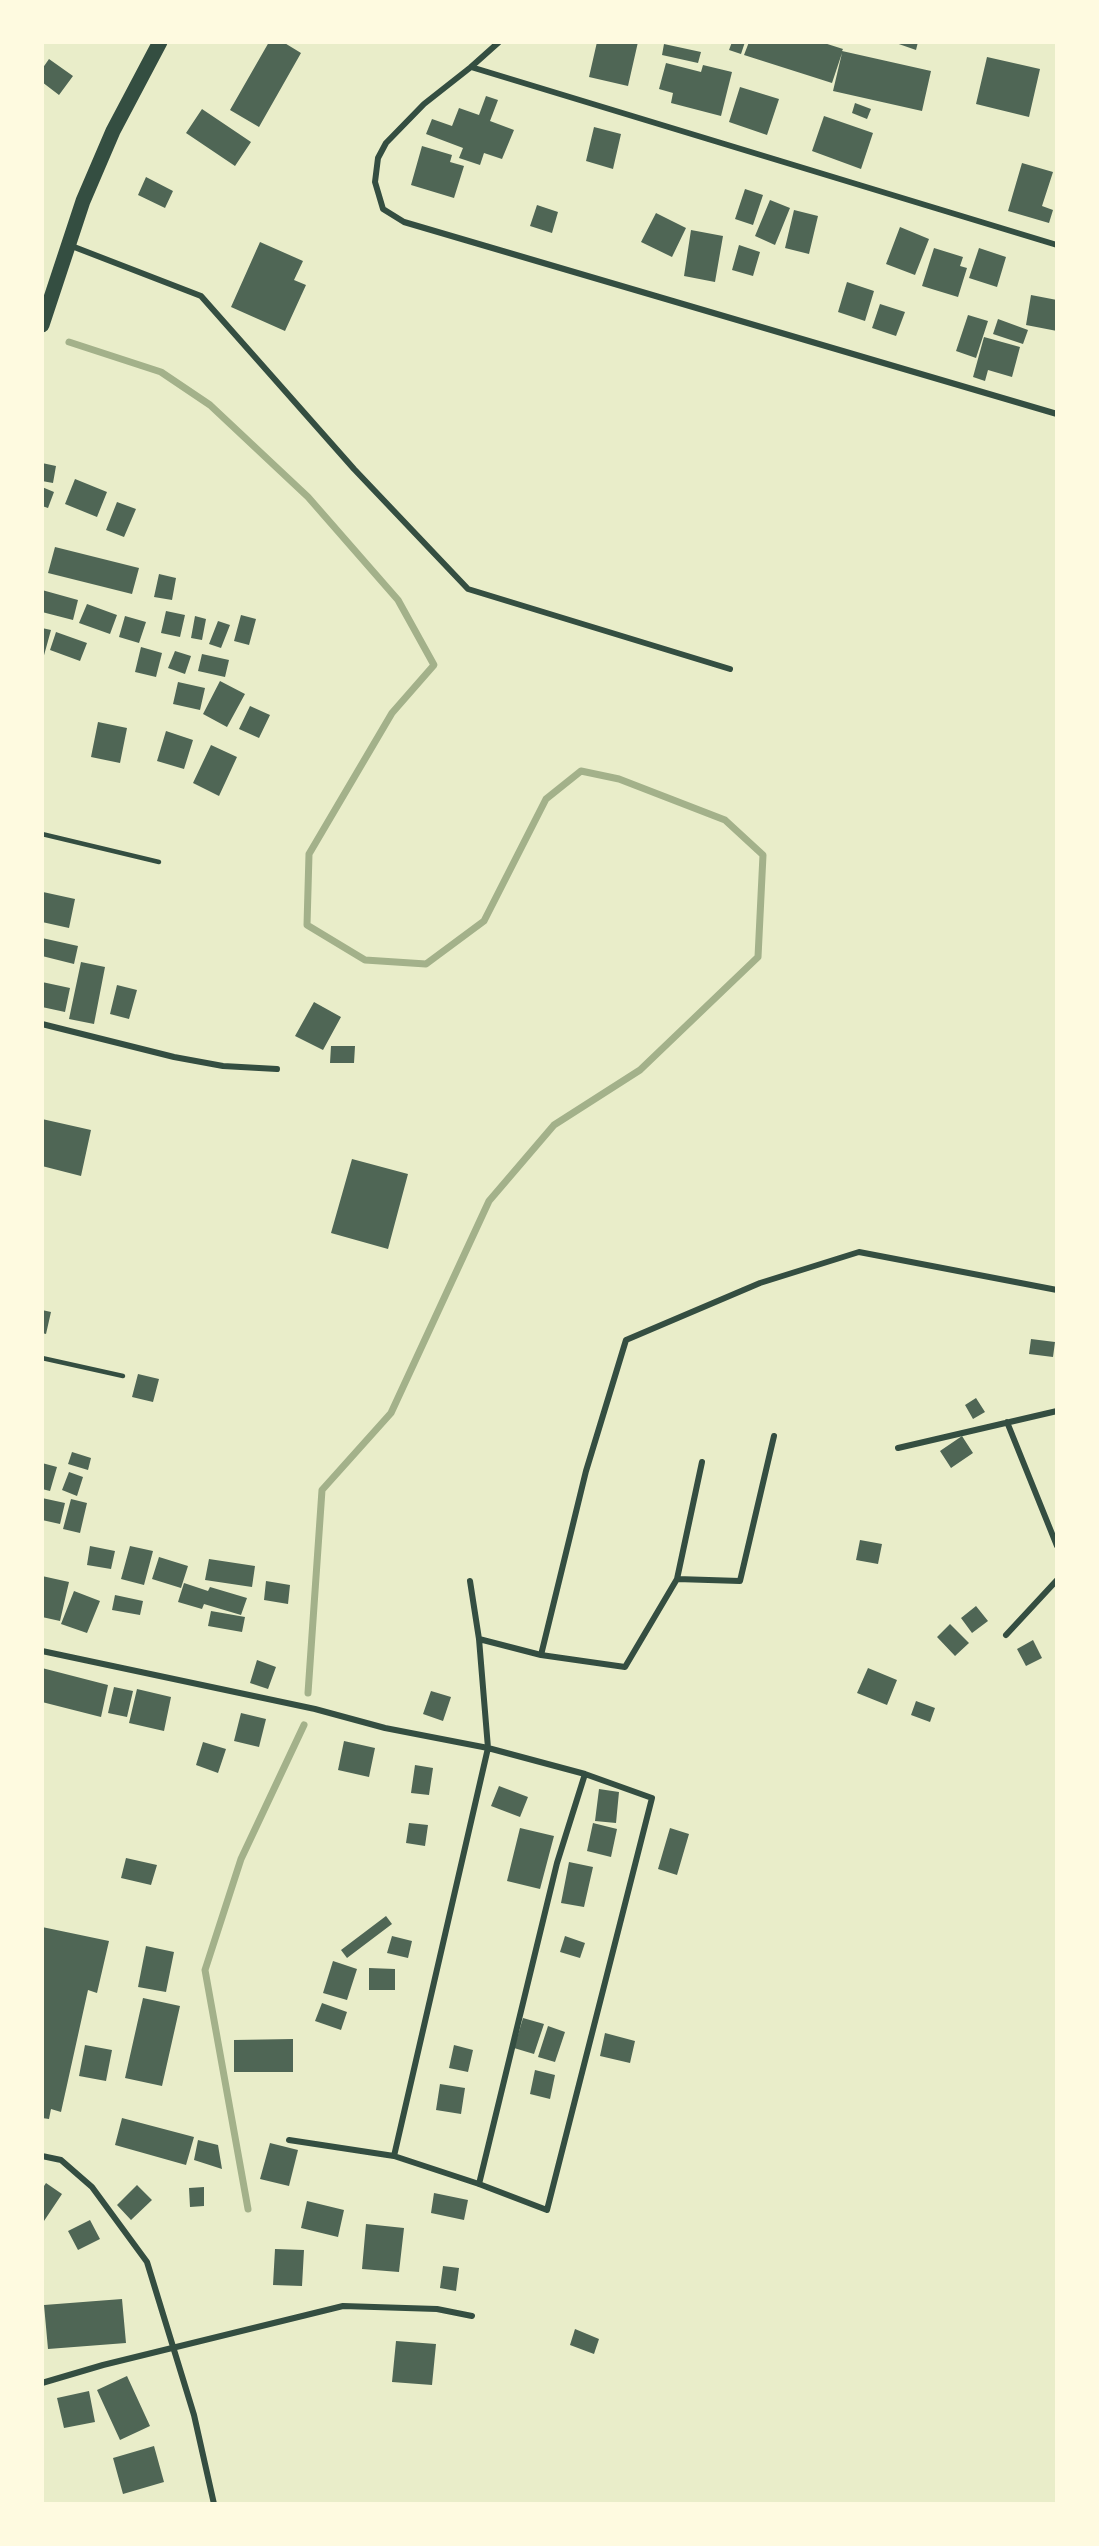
<!DOCTYPE html>
<html>
<head>
<meta charset="utf-8">
<style>
	body { margin:0 }
	#map { position:relative; width:1099px; height:2546px; overflow:hidden; background:#e9edc9; font-family:Lora,serif }
	canvas { display:block }
	.frame { position:absolute; inset:0; border:44px solid #fefae0; pointer-events:none }
</style>
</head>
<body>
<div id="map">
<canvas width="1099" height="2546"></canvas>
<div class="frame"></div>
</div>
<script>
const ctx = document.querySelector('canvas').getContext('2d');
ctx.lineJoin = 'round';
const shape = rows => new Path2D(rows.map(r => 'M' + r).join(''));
function trace(path, color, width, dash) { ctx.strokeStyle = color; ctx.lineWidth = width; ctx.lineCap = dash ? 'butt' : 'round'; ctx.setLineDash(dash || []); ctx.stroke(path); }
function fill(path, color) { ctx.fillStyle = color; ctx.fill(path, 'evenodd'); }
trace(shape([
	[69,342,161,372,210,405,308,497,398,600,434,665,392,713,309,854,307,925,365,960,426,964,484,921,546,799,581,771,619,779,725,820,763,855,758,957,640,1070,554,1125,489,1201,391,1413,322,1490,308,1693],
	[248,2209,205,1970,241,1859,304,1725]
]), '#a3b18a', 7);
fill(shape([
	[269,42,283,42,301,53,259,127,230,110],
	[597,42,638,42,628,86,589,77],
	[732,42,745,42,741,54,729,50],
	[749,42,821,42,843,49,842,51,931,71,922,111,833,91,842,53,832,83,744,55],
	[893,42,918,42,916,50],
	[664,44,701,52,698,63,662,55],
	[987,57,1040,69,1029,117,976,104],
	[49,59,73,76,59,95,42,82,42,69],
	[666,63,701,72,703,65,732,72,721,116,671,103,673,93,659,89],
	[740,87,779,99,767,135,729,122],
	[486,96,498,100,490,121,514,130,502,159,484,153,480,165,459,158,463,148,426,134,432,119,452,126,459,108,479,115],
	[855,103,871,109,867,119,852,113],
	[202,109,251,142,235,166,186,133],
	[824,116,873,133,861,169,812,151],
	[594,127,621,134,613,169,586,161],
	[422,146,452,155,450,162,464,166,454,198,411,185],
	[1022,163,1053,172,1042,206,1053,210,1049,223,1008,211],
	[146,177,173,191,165,208,138,195],
	[745,189,763,195,753,225,735,219],
	[770,200,790,208,775,245,755,236],
	[537,205,558,212,552,233,530,226],
	[794,210,818,216,809,254,785,248],
	[656,213,686,228,672,257,641,242],
	[900,227,929,239,915,275,886,264],
	[691,230,723,236,715,282,684,276],
	[260,242,303,261,294,280,306,285,285,331,231,307],
	[739,245,760,252,753,276,732,270],
	[934,248,963,257,960,266,967,268,958,297,922,286],
	[979,248,1006,257,997,287,969,278],
	[847,282,874,291,865,321,838,312],
	[1031,295,1057,300,1057,331,1026,325],
	[880,304,905,312,896,336,872,328],
	[968,315,988,321,976,358,956,351],
	[998,319,1028,330,1023,344,993,334],
	[984,337,1020,347,1012,377,988,370,985,381,973,377],
	[42,463,56,466,53,483,42,481],
	[75,479,107,492,97,517,65,504],
	[42,487,54,492,48,508,42,506],
	[117,502,136,509,124,537,106,530],
	[55,547,139,568,132,594,48,573],
	[159,574,176,578,172,600,154,597],
	[42,590,78,600,73,620,42,612],
	[87,604,117,615,110,634,79,623],
	[166,611,185,615,180,637,161,633],
	[241,615,256,619,249,645,234,641],
	[125,616,146,622,139,643,119,637],
	[195,616,206,619,202,640,191,638],
	[218,621,230,625,221,648,209,644],
	[42,628,51,630,43,659,42,659],
	[56,632,87,643,80,661,50,650],
	[141,647,162,653,156,677,135,672],
	[175,651,191,656,185,674,168,668],
	[202,654,229,660,225,677,198,671],
	[220,681,245,694,227,727,203,714],
	[178,682,205,688,200,710,173,704],
	[250,706,270,715,259,738,239,729],
	[98,722,127,728,120,763,91,757],
	[166,731,193,740,184,769,157,761],
	[211,745,237,757,219,796,193,783],
	[43,892,75,899,69,928,42,922],
	[42,938,78,946,74,964,42,956],
	[81,962,105,967,94,1024,69,1019],
	[42,982,70,988,65,1012,42,1007],
	[117,985,137,990,129,1019,110,1014],
	[314,1002,341,1017,323,1050,295,1036],
	[331,1046,355,1046,354,1063,330,1063],
	[42,1119,91,1130,81,1176,42,1166],
	[352,1159,408,1174,388,1249,331,1233],
	[42,1310,51,1312,46,1334,42,1333],
	[1031,1339,1055,1342,1053,1357,1029,1354],
	[138,1374,159,1379,153,1402,132,1397],
	[976,1398,985,1412,973,1419,965,1405],
	[962,1436,973,1453,951,1468,940,1451],
	[72,1452,91,1458,88,1470,68,1464],
	[42,1463,57,1467,50,1491,42,1489],
	[69,1472,83,1477,77,1496,62,1490],
	[42,1498,65,1503,60,1524,42,1520],
	[71,1499,87,1503,80,1533,63,1529],
	[860,1540,882,1544,878,1564,856,1560],
	[90,1546,115,1551,111,1569,87,1565],
	[130,1546,153,1551,144,1585,121,1579],
	[159,1557,188,1566,181,1588,152,1579],
	[209,1559,255,1566,252,1587,205,1580],
	[42,1576,69,1582,60,1621,42,1617],
	[266,1581,290,1585,288,1604,264,1600],
	[184,1583,208,1591,210,1587,247,1598,241,1615,204,1604,202,1609,178,1602],
	[74,1591,100,1601,87,1633,61,1624],
	[115,1595,143,1601,140,1615,112,1610],
	[976,1606,988,1621,972,1633,961,1618],
	[211,1611,245,1617,242,1632,208,1626],
	[950,1624,969,1643,955,1656,937,1637],
	[1033,1640,1042,1658,1026,1666,1017,1649],
	[257,1660,276,1667,268,1689,250,1683],
	[42,1668,108,1685,101,1717,42,1702],
	[868,1668,897,1680,887,1705,857,1693],
	[114,1687,133,1691,127,1717,108,1713],
	[137,1689,171,1697,164,1731,129,1723],
	[431,1691,451,1697,443,1721,423,1714],
	[916,1701,935,1708,930,1722,911,1715],
	[241,1713,266,1719,259,1747,234,1741],
	[344,1741,375,1748,369,1777,338,1770],
	[203,1742,226,1749,218,1773,196,1765],
	[415,1765,433,1768,429,1795,411,1793],
	[499,1786,528,1797,520,1817,491,1806],
	[599,1789,619,1792,616,1823,595,1821],
	[409,1823,428,1825,425,1846,406,1843],
	[593,1823,617,1829,611,1857,587,1851],
	[520,1828,554,1836,540,1889,507,1881],
	[670,1828,689,1834,677,1875,658,1869],
	[126,1858,157,1865,151,1885,121,1878],
	[569,1862,593,1867,584,1907,561,1903],
	[386,1916,392,1924,347,1958,341,1950],
	[42,1927,109,1941,97,1993,88,1990,61,2112,51,2109,49,2119,42,2118],
	[392,1936,412,1941,408,1958,387,1953],
	[565,1936,585,1943,580,1958,560,1952],
	[146,1946,174,1952,166,1992,138,1987],
	[333,1961,357,1969,347,2000,323,1993],
	[369,1968,395,1969,395,1990,369,1990],
	[143,1998,180,2006,162,2086,125,2078],
	[322,2003,347,2012,341,2030,315,2021],
	[523,2018,544,2024,534,2054,514,2048],
	[548,2026,565,2032,555,2062,538,2057],
	[605,2033,635,2041,630,2063,600,2056],
	[293,2039,293,2072,234,2072,234,2040],
	[85,2045,112,2050,106,2081,79,2076],
	[454,2045,473,2050,468,2072,449,2068],
	[535,2070,555,2075,550,2099,530,2094],
	[440,2084,465,2088,461,2114,436,2110],
	[122,2118,194,2137,186,2165,115,2145],
	[198,2140,218,2145,222,2169,194,2160],
	[270,2143,298,2150,289,2186,260,2179],
	[46,2183,62,2194,42,2224,42,2189],
	[137,2185,152,2200,131,2220,117,2205],
	[204,2187,204,2206,190,2207,189,2188],
	[434,2193,468,2200,464,2220,431,2213],
	[307,2201,344,2210,338,2237,301,2228],
	[90,2220,100,2239,78,2250,68,2231],
	[366,2224,404,2228,399,2272,362,2269],
	[275,2249,304,2250,302,2286,273,2285],
	[443,2266,459,2268,456,2291,440,2288],
	[122,2299,126,2343,48,2349,44,2305],
	[575,2329,599,2339,594,2354,570,2345],
	[396,2341,436,2344,432,2385,392,2382],
	[127,2376,150,2426,120,2440,97,2390],
	[89,2391,95,2422,64,2428,57,2398],
	[154,2446,164,2482,123,2494,113,2458]
]), '#4f6655');
trace(shape([
	[42,834,159,862],
	[42,1358,123,1376]
]), '#344e41', 4.5);
trace(shape([
	[499,42,471,67,424,104,386,143,378,158,375,182,383,209,404,222,1057,414],
	[471,67,1057,245],
	[69,245,201,296,354,469,468,589,730,669],
	[42,1024,174,1057,223,1066,277,1069],
	[1007,1422,1057,1546],
	[898,1448,1057,1411],
	[677,1579,702,1462],
	[1006,1635,1057,1580],
	[479,1639,541,1655,625,1667,677,1579,740,1581,774,1436],
	[42,1651,315,1709,385,1728,488,1748,585,1774,652,1798,547,2210,479,2184,394,2156,488,1748,479,1639,470,1581],
	[541,1655,586,1471,626,1340,760,1283,859,1252,1057,1290],
	[289,2140,394,2156],
	[42,2156,61,2160,92,2187,147,2262,194,2415,214,2504],
	[479,2184,557,1863,585,1774],
	[42,2383,103,2365,343,2306,437,2309,472,2316]
]), '#344e41', 6);
trace(shape([
	[42,325,83,201,113,131,160,42]
]), '#344e41', 15);
</script>
</body>
</html>
